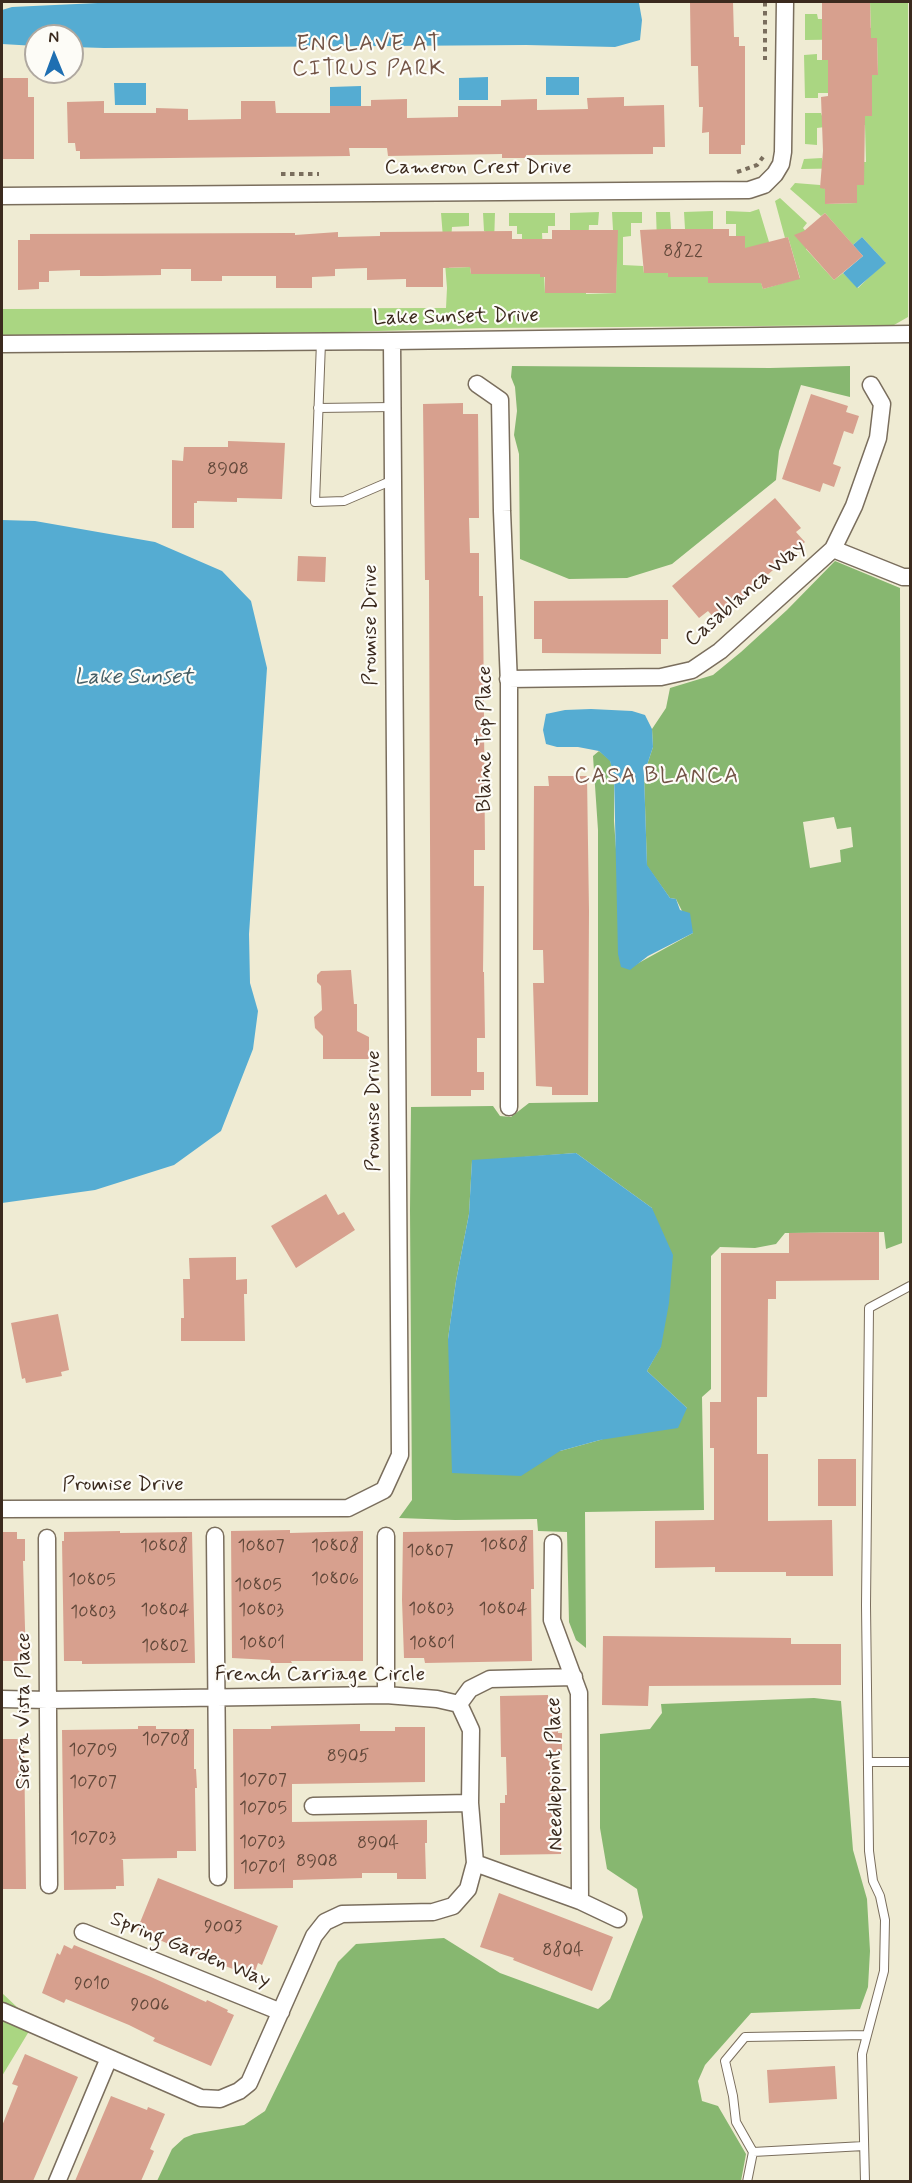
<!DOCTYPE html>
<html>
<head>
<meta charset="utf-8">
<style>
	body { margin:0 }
	#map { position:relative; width:912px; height:2183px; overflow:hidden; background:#efebd3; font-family:Mynerve,sans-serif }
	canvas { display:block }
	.frame { position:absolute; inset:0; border:3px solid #3b2a1e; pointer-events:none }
	.north { position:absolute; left:24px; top:24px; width:60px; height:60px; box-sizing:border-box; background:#fdfcf7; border:2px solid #afa8a0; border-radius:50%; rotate:359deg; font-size:16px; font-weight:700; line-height:24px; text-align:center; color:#3b2a1e }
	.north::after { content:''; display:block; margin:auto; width:21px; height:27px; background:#1f6fb2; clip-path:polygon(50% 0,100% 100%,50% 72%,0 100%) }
</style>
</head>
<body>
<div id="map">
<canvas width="912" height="2183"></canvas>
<div class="frame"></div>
<div class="north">N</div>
</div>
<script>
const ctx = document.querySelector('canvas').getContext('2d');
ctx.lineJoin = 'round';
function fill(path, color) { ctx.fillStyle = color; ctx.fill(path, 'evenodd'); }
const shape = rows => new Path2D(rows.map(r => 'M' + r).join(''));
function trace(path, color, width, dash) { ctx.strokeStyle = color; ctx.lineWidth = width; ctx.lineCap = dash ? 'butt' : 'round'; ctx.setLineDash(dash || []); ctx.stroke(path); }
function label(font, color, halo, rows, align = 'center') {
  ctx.font = font + ' Mynerve,sans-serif'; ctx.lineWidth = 4.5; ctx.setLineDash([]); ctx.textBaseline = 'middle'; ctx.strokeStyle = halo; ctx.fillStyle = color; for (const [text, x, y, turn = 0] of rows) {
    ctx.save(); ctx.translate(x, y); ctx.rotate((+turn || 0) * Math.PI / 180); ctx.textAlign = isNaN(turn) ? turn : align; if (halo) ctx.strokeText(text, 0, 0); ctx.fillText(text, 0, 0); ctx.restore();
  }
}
fill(shape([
	[870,2,908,2,908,317,894,325,484,328,343,332,2,336,2,309,446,308,447,288,441,213,469,213,469,226,452,227,449,268,470,267,471,274,486,274,486,232,484,231,483,213,495,213,493,274,529,274,529,239,522,239,522,234,517,234,517,226,509,226,509,213,555,213,555,226,548,226,548,233,542,233,545,293,572,293,573,230,570,230,570,213,599,212,598,225,589,225,586,294,616,293,617,230,613,230,612,212,642,212,642,223,631,223,631,236,623,237,623,265,643,266,644,273,658,273,656,212,670,212,671,229,667,230,668,277,699,277,687,229,685,229,684,212,713,211,713,229,708,229,708,283,745,283,745,237,736,236,736,224,726,224,726,211,750,212,759,209,769,242,753,256,763,289,800,278,788,237,785,238,775,201,780,198,807,223,803,228,810,236,806,249,834,280,843,273,858,288,885,262,862,237,853,245,825,213,821,216,790,189,795,183,820,185,825,189,825,204,857,203,857,185,864,184,864,168,801,169,804,159,822,158,823,162,866,162,865,125,826,125,825,127,817,128,817,145,805,144,805,113,821,113,822,116,871,116,828,93,818,93,818,98,805,98,804,55,817,54,817,60,830,60,878,74,877,39,805,40,805,14,817,14,818,19,827,19,871,28],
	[910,601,910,1233,909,602],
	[2,1993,34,2023,2,2076]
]), '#aad682');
fill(shape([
	[512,366,770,368,850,366,850,397,801,385,779,451,776,480,672,564,627,578,569,579,520,559,519,454,514,435,517,411,515,387,511,377],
	[835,561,900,588,902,1243,886,1249,884,1232,789,1233,785,1233,776,1244,755,1248,720,1247,711,1256,711,1389,702,1397,704,1510,585,1512,586,1648,576,1640,569,1622,567,1532,538,1531,537,1519,455,1520,399,1518,412,1500,410,1210,411,1107,493,1106,500,1116,511,1117,529,1103,598,1102,598,830,593,756,599,751,610,760,614,775,614,821,618,877,635,965,693,933,676,899,670,898,647,866,644,774,653,747,652,729,666,708,670,688,713,675,741,652,787,610],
	[834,817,837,829,851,827,853,847,840,850,841,862,810,868,803,822],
	[576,1153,652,1208,661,1346,647,1371,687,1408,600,1440,560,1451,448,1339,456,1281,469,1214,472,1161],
	[814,1698,841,1701,853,1850,867,1899,870,1951,868,1987,860,2009,751,2013,705,2065,698,2081,702,2101,718,2106,746,2154,741,2181,157,2181,172,2149,184,2138,194,2134,244,2125,265,2111,338,1962,356,1944,444,1938,500,1973,598,2009,610,1999,643,1917,637,1889,607,1869,600,1828,600,1734,650,1729,662,1713,661,1704]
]), '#87b770');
fill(shape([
	[119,2,636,2,639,3,642,20,640,40,615,47,526,45,104,48,72,47,72,36,36,36,36,46,2,44,2,10,12,7],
	[488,77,488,100,459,100,459,78],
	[546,77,579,77,579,95,546,95],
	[114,83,146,83,146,105,115,105],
	[361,86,361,106,330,106,330,87],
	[862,237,886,263,857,288,843,273,863,256,853,245],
	[2,520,35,521,155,542,222,571,251,601,267,668,249,934,250,983,258,1011,253,1049,221,1131,174,1165,95,1190,2,1203],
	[591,709,632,711,645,715,652,729,653,747,644,774,647,865,670,898,676,899,680,910,690,913,693,933,648,956,630,970,621,967,618,954,614,775,610,761,599,751,578,747,557,747,546,744,543,730,546,714,565,710],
	[576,1153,652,1208,673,1255,669,1303,661,1347,647,1371,687,1408,678,1428,600,1440,560,1451,521,1476,452,1473,448,1339,456,1281,469,1214,472,1160]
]), '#55acd2');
fill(shape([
	[690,2,733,2,734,37,739,37,739,46,745,46,745,145,741,145,741,154,709,154,709,132,702,133,703,107,699,107,698,66,691,66],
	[822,2,870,2,871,38,877,38,878,75,872,75,872,116,865,116,864,185,857,185,857,203,825,204,825,189,820,188,823,151,821,97,828,96,828,60,822,60],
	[2,78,28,78,28,97,34,97,34,159,2,159],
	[624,97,624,106,664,105,665,147,653,147,653,154,526,155,526,158,502,158,502,154,388,156,387,148,349,148,350,156,80,159,80,151,76,151,75,143,68,143,67,102,104,101,104,113,156,113,156,108,188,109,188,120,241,119,241,101,275,101,276,113,330,113,330,106,371,106,371,100,407,99,407,118,458,117,458,106,501,106,501,100,537,99,537,110,588,109,587,98],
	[825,213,863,256,834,280,794,235,804,231],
	[667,229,729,229,729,236,745,236,745,248,788,237,800,279,763,289,761,283,708,283,708,277,668,277,668,273,644,273,640,230],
	[552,230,618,230,616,293,545,293,545,277,540,277,540,274,471,274,470,267,443,268,443,287,406,287,406,279,367,280,367,268,335,269,335,276,312,277,312,288,276,288,276,276,222,276,222,281,191,281,191,269,161,269,161,275,102,276,80,276,80,270,49,271,49,282,39,282,39,289,18,290,18,240,30,240,30,234,285,233,295,233,295,235,338,232,338,237,380,236,380,232,512,231,512,239,552,239],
	[811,394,848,406,846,412,859,416,853,434,844,431,833,464,841,467,834,487,823,483,820,492,782,479],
	[463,403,463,414,478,414,479,518,469,518,470,553,479,553,479,596,483,596,485,850,474,850,474,886,484,886,483,972,484,972,485,1038,477,1038,477,1072,484,1072,484,1090,471,1090,471,1096,431,1096,429,580,425,580,423,404],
	[228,441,285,443,282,499,237,498,237,502,197,501,197,503,194,503,194,528,172,528,172,460,183,461,184,447,228,447],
	[775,498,801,528,796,532,805,542,716,620,708,611,699,618,672,586],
	[298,556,326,557,325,582,297,581],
	[668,600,668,639,661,639,661,654,542,653,542,639,534,639,534,601],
	[548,776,587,776,589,911,588,1095,552,1095,552,1087,536,1086,533,983,544,983,543,950,533,950,534,786,549,786],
	[351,970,354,1004,357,1004,357,1031,369,1037,369,1059,323,1059,323,1036,315,1028,314,1017,322,1010,321,986,317,982,317,975,321,971],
	[326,1194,338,1215,344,1212,355,1230,296,1268,271,1226],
	[879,1232,879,1280,776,1281,776,1299,768,1299,767,1397,757,1397,757,1454,768,1454,768,1521,832,1520,833,1576,786,1576,786,1572,715,1572,715,1567,655,1568,655,1521,714,1520,714,1448,710,1448,710,1402,721,1402,721,1253,789,1253,789,1233],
	[236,1257,236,1280,247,1279,247,1294,244,1294,245,1341,181,1341,181,1318,184,1318,183,1279,190,1279,189,1258],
	[58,1314,69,1370,61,1372,62,1376,26,1383,25,1378,22,1379,11,1323],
	[818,1459,856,1459,856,1506,818,1506],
	[290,1530,290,1533,363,1531,363,1661,291,1661,292,1663,271,1663,270,1660,232,1658,231,1531],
	[533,1530,534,1589,531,1589,532,1661,425,1663,424,1658,404,1658,402,1600,403,1532],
	[120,1531,120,1533,192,1532,195,1663,82,1664,82,1661,64,1661,62,1541,64,1541,64,1532],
	[2,1532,17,1532,17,1539,25,1539,25,1561,23,1561,26,1661,2,1661],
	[603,1636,791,1638,791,1644,841,1644,841,1685,649,1686,648,1706,602,1705],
	[548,1695,548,1705,558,1704,558,1733,562,1733,562,1751,559,1751,561,1854,500,1855,500,1803,505,1803,505,1795,507,1795,506,1757,501,1757,500,1696],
	[360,1724,360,1731,395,1731,395,1727,425,1727,425,1782,292,1784,292,1822,427,1820,427,1843,425,1843,426,1879,397,1879,397,1873,362,1873,362,1878,293,1880,293,1888,234,1889,233,1729,271,1729,271,1726],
	[138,1726,156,1726,156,1729,194,1729,194,1769,196,1769,197,1788,195,1788,196,1851,177,1851,177,1858,121,1859,123,1860,124,1886,116,1886,116,1889,64,1890,62,1730,138,1729],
	[2,1739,24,1739,26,1889,2,1889],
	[158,1878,278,1926,262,1965,258,1963,253,1977,190,1952,189,1953,137,1930],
	[499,1893,613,1937,592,1991,513,1960,514,1958,480,1947],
	[64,1945,72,1949,74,1945,151,1977,206,2002,207,2000,228,2010,227,2012,234,2015,211,2066,153,2041,155,2038,129,2025,66,1999,64,2003,42,1993,57,1953,60,1955],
	[25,2054,78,2077,33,2181,2,2181,2,2126,18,2086,12,2084],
	[835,2066,837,2099,769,2103,767,2070],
	[111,2096,147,2110,148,2107,165,2114,150,2149,154,2151,141,2181,75,2181]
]), '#d7a08e');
const service = shape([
	[321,342,315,502,344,501,393,480],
	[318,408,393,407],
	[869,1762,910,1762],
	[864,2146,753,2152,736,2122,733,2096,725,2061,745,2037,867,2035],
	[747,2182,753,2152],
	[865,2182,862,2054,884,1971,885,1920,880,1896,873,1881,869,1851,866,1605,869,1308,910,1286]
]);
const minor = shape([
	[2,196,749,190,764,185,775,174,781,164,783,152,785,2],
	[2,344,392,341,910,334],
	[477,384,500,400,502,511,509,684,509,1107],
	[833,549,854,506,878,438,882,404,871,385],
	[508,679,661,677,692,670,720,651,833,549,903,577,910,577],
	[2,1509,348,1508,384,1490,400,1455,392,341],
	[215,1536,218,1877],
	[47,1538,49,1885],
	[553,1543,552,1620,579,1693,580,1901],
	[386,1695,386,1536],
	[2,1699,48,1700,386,1695,437,1699,459,1704],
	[459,1704,470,1689,490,1679,574,1677],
	[313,1806,470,1803],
	[475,1863,580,1901,618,1919],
	[83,1932,281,2012],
	[2,2011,201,2098,220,2099,239,2091,249,2083,314,1936,325,1922,342,1914,433,1912,453,1906,468,1889,475,1863,470,1803,471,1730,459,1704],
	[57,2182,109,2058]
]);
trace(service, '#7a6e5d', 10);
trace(minor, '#7a6e5d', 19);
trace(shape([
	[765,2,765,60],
	[737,172,757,165,763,157],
	[281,174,319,174]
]), '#7a6e5d', 4, [4.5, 4.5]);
trace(service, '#fff', 8);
trace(minor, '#fff', 16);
label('18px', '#62483a', null, [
	["8822",683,252],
	["8908",228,470],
	["10808",504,1546],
	["10808",164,1547],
	["10807",261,1547],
	["10808",335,1547],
	["10807",430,1552],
	["10806",335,1580],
	["10805",92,1581],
	["10805",258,1586],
	["10803",431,1610],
	["10804",503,1610],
	["10804",165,1611],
	["10803",261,1611],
	["10803",93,1613],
	["10801",262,1644],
	["10801",432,1644],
	["10802",165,1647],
	["10708",166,1740],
	["10709",93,1751],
	["8905",348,1757],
	["10707",263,1781],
	["10707",93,1783],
	["10705",263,1809],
	["10703",93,1839],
	["10703",262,1843],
	["8904",378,1844],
	["8908",317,1862],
	["10701",263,1868],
	["9003",223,1928],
	["8804",563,1951],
	["9010",92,1985],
	["9006",150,2006]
]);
label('21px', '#3b2a1e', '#fdfcf7', [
	["Cameron Crest Drive",478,169],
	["Lake Sunset Drive",456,318,-1],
	["Casablanca Way",746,594,-41],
	["Promise Drive",372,625,-90],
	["Blaine Top Place",486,739,-90],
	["Promise Drive",375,1111,-90],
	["Promise Drive",123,1486],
	["French Carriage Circle",320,1676],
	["Sierra Vista Place",25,1711,-90],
	["Needlepoint Place",556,1774,-91],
	["Spring Garden Way",190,1951,22]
]);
ctx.letterSpacing = '1.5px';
label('22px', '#725345', '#fdfcf7', [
	["ENCLAVE AT",369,45],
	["CITRUS PARK",369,70],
	["CASA BLANCA",657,777]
]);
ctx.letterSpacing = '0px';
label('italic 22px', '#455e66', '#fdfcf7', [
	["Lake Sunset",134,678]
]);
</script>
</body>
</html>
